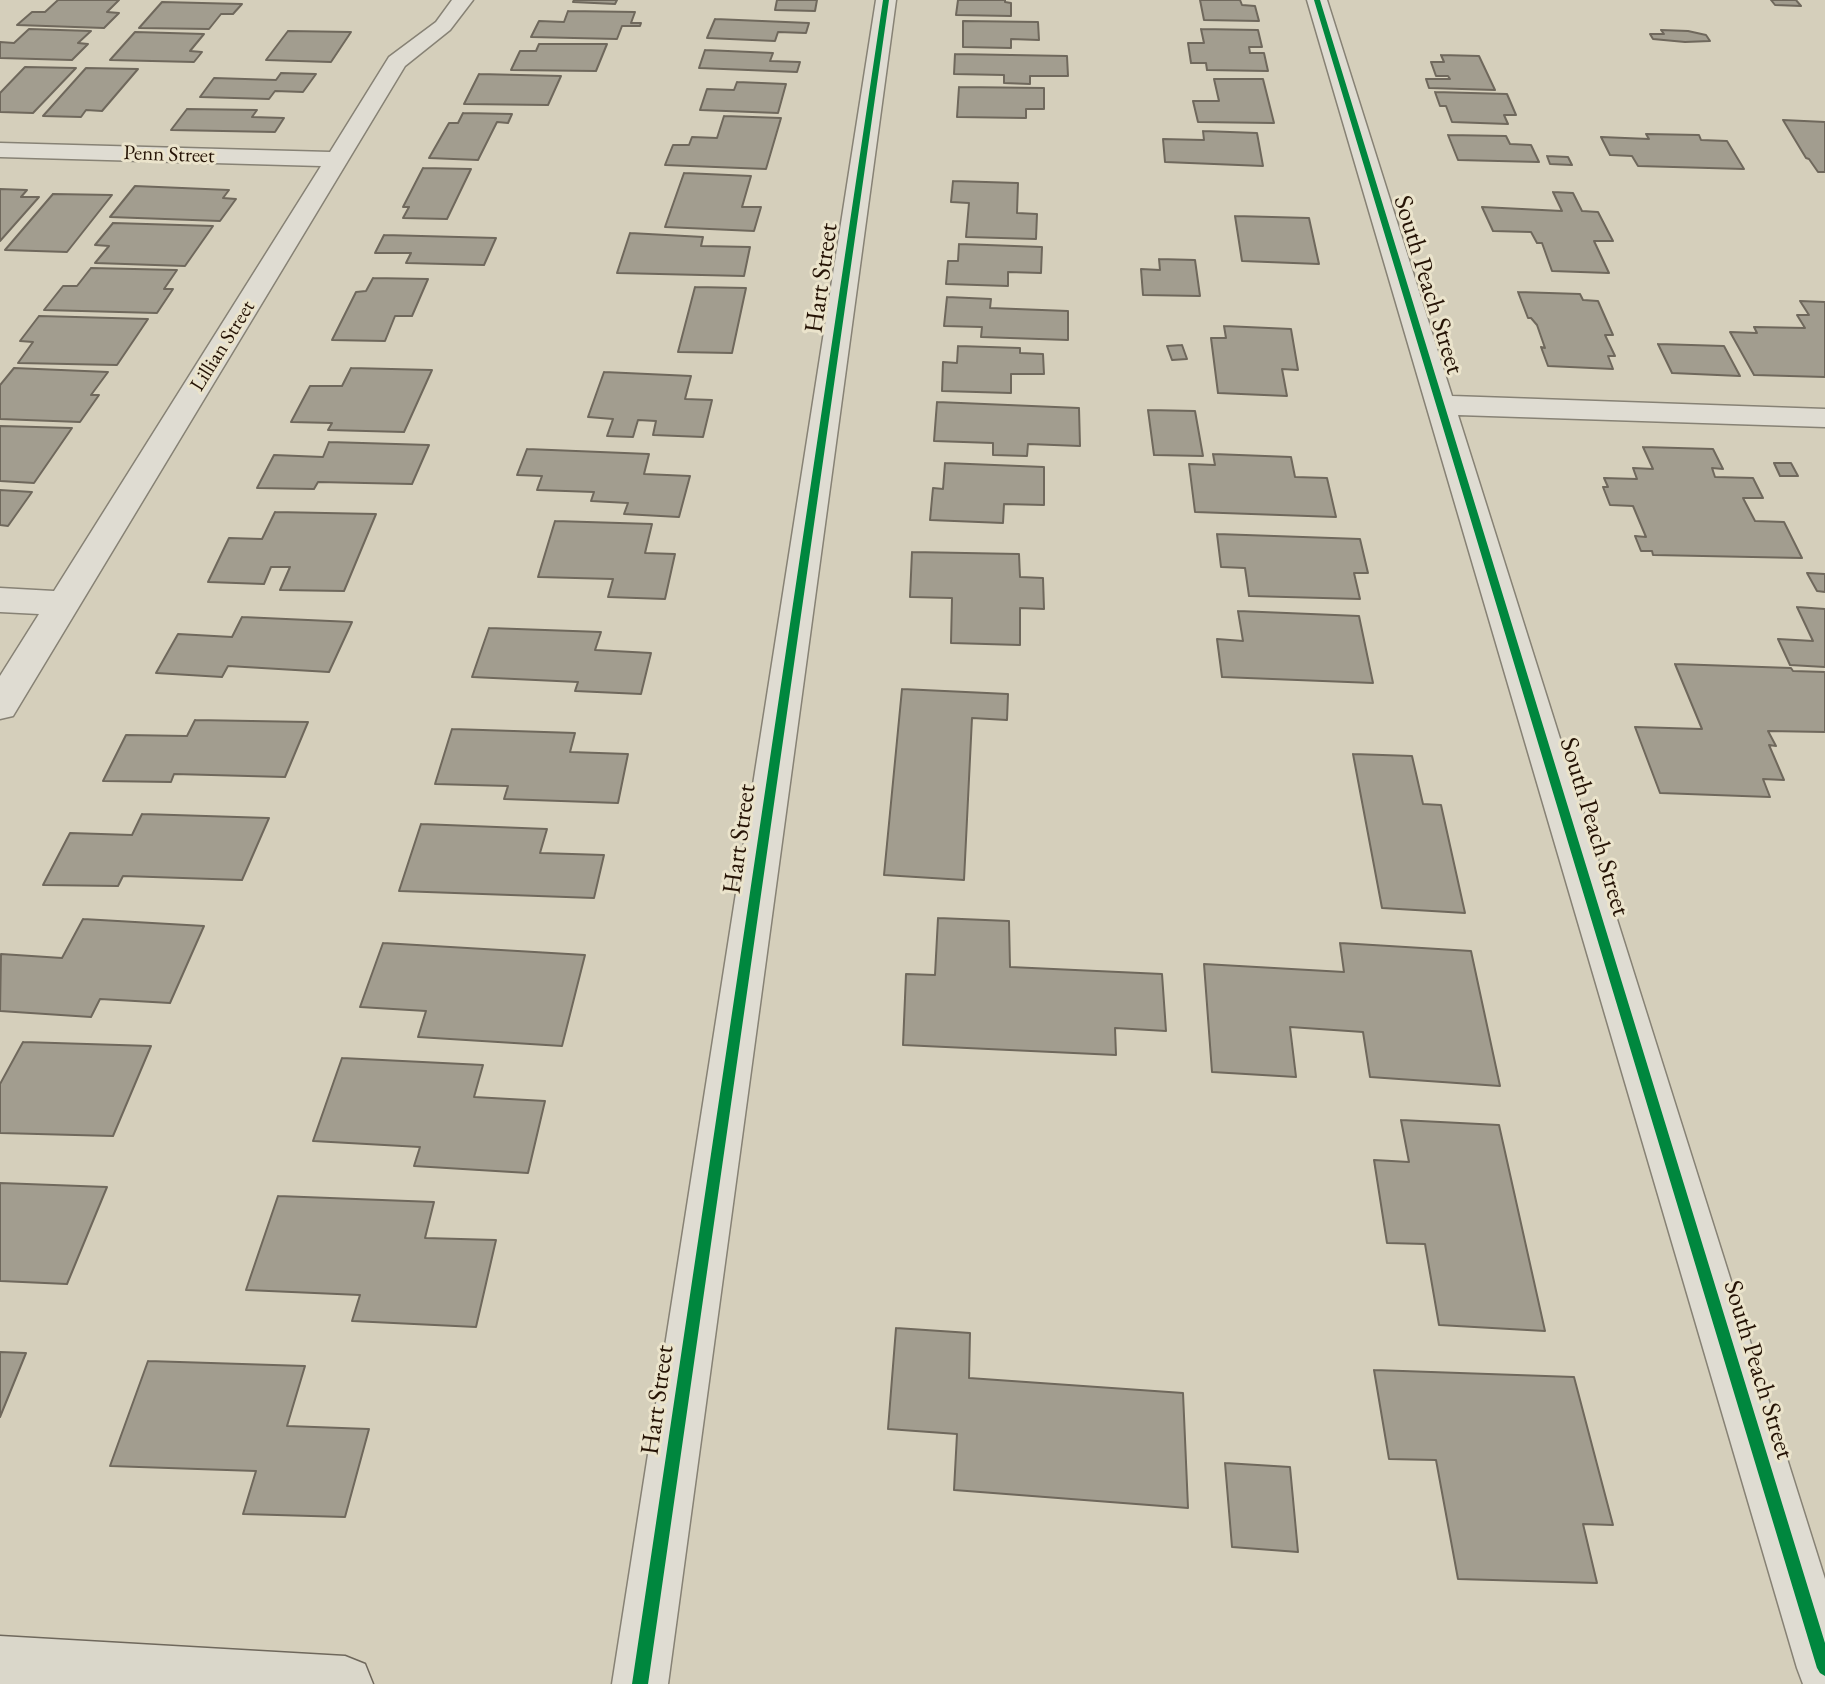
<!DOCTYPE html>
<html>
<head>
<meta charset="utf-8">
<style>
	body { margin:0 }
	canvas { display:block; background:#d5cfbb }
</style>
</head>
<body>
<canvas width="1825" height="1684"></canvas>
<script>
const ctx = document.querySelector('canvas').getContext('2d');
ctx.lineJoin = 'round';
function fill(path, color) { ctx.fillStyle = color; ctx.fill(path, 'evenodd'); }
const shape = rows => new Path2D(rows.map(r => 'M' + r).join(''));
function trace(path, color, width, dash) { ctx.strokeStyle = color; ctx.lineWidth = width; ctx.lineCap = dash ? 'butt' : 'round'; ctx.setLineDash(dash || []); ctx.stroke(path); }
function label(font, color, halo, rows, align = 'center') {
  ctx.font = font + ' "EB Garamond",serif'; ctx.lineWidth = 6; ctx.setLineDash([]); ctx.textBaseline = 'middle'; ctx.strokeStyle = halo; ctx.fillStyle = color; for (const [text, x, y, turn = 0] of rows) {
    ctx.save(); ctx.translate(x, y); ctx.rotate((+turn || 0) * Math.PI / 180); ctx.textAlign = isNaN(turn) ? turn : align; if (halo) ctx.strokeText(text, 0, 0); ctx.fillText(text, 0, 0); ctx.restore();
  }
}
const building = shape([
	[58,0,119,0,107,12,119,13,104,28,17,25,32,12,45,12,58,0],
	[574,0,617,0,615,4,573,2,574,0],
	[777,0,817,0,815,11,775,10,777,0],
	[958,0,1005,0,1005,2,1011,3,1011,16,956,15,958,0],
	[1200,0,1240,0,1242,5,1255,6,1259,21,1204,20,1200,0],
	[1771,0,1796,0,1801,6,1775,5,1771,0],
	[162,2,242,4,233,14,221,14,209,29,139,28,162,2],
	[568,11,635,12,631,23,641,23,640,26,622,26,617,39,531,37,539,21,564,22,568,11],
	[715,19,809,23,806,33,778,32,775,41,707,38,715,19],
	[963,21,1038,22,1039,40,1011,39,1011,48,963,47,963,21],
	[29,29,91,31,78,43,88,44,72,60,0,58,0,42,14,43,29,29],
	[1201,29,1258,30,1262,47,1249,47,1250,53,1264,53,1268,71,1207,70,1206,63,1191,63,1188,43,1204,43,1201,29],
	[1661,30,1688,31,1706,35,1710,41,1685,42,1653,39,1650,34,1664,34,1661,30],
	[288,31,351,32,331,62,266,60,288,31],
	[135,32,204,34,190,51,202,52,194,62,110,60,135,32],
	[539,44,607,44,596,71,511,70,520,51,536,51,539,44],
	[705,50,773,53,770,61,800,62,797,72,699,68,705,50],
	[955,54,1067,56,1068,76,1030,76,1030,84,1004,83,1004,75,954,74,955,54],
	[1441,55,1479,56,1495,90,1429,88,1426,79,1450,79,1448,76,1436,76,1431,62,1444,62,1441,55],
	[25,67,76,68,33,113,0,112,0,93,25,67],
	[86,68,138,69,102,111,86,110,81,117,43,116,86,68],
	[281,73,316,74,303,92,275,91,269,99,200,97,214,78,276,80,281,73],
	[479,74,561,76,548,105,464,104,479,74],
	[1214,79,1263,79,1274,123,1198,122,1193,101,1219,101,1214,79],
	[737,82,786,84,778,113,700,110,707,89,734,90,737,82],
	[959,87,1044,88,1044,109,1026,109,1026,118,957,117,959,87],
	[1435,92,1507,94,1516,115,1504,115,1508,124,1452,122,1446,106,1440,106,1435,92],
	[187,109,257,110,252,117,284,118,275,132,171,130,187,109],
	[463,113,512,114,508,123,497,122,478,160,429,158,449,123,458,123,463,113],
	[724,116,781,118,766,169,665,165,673,145,689,145,692,137,717,138,724,116],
	[1783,120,1825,122,1825,172,1818,172,1809,159,1806,158,1783,120],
	[1203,131,1257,133,1263,166,1165,162,1163,139,1204,140,1203,131],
	[1646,134,1699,135,1701,140,1727,141,1744,169,1638,166,1632,156,1610,155,1601,137,1649,139,1646,134],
	[1448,135,1506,136,1510,144,1531,145,1539,162,1458,160,1448,135],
	[1547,156,1568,157,1572,165,1550,164,1547,156],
	[423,168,471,169,447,219,403,218,409,207,403,207,423,168],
	[684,173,751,176,742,207,761,207,754,231,665,227,684,173],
	[953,181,1018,183,1017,213,1037,214,1036,239,966,237,969,203,951,202,953,181],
	[135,186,229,190,223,198,236,199,220,221,110,217,135,186],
	[0,189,27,190,21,197,39,197,0,241,0,189],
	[1553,192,1573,193,1582,211,1598,212,1613,241,1594,241,1609,273,1552,271,1542,243,1537,243,1531,232,1493,231,1482,207,1562,211,1553,192],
	[53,194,112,195,67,252,5,250,53,194],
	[1235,216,1309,218,1319,264,1242,261,1235,216],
	[113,223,213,226,185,266,95,263,109,246,95,245,113,223],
	[630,233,703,237,701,246,750,247,744,276,617,273,630,233],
	[384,235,496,238,484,265,406,263,411,253,375,253,384,235],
	[959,244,1042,247,1041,273,1008,272,1008,286,946,284,948,261,958,261,959,244],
	[1159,259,1195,260,1200,296,1143,295,1141,269,1160,270,1159,259],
	[91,268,177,270,164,289,173,289,157,313,44,310,63,286,77,286,91,268],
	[373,278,428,279,412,316,395,316,385,341,332,340,356,292,366,291,373,278],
	[695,287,746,288,732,353,678,352,695,287],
	[1518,292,1580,294,1583,300,1598,301,1613,335,1605,335,1615,356,1608,356,1613,369,1548,366,1541,347,1545,348,1537,325,1531,318,1528,318,1518,292],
	[947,297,991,299,990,308,1068,311,1068,340,981,337,982,327,944,326,947,297],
	[1800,301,1825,302,1825,377,1754,375,1730,332,1757,333,1754,327,1805,328,1797,315,1809,315,1800,301],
	[39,316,148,319,117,365,18,363,33,342,20,341,39,316],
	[1224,326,1291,329,1298,370,1282,369,1287,396,1218,393,1211,338,1226,338,1224,326],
	[1658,344,1724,346,1740,376,1672,373,1658,344],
	[1182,345,1187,359,1172,360,1167,346,1182,345],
	[958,346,1020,348,1020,353,1043,354,1044,374,1011,374,1011,393,942,391,943,362,957,363,958,346],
	[14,368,108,372,91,395,99,395,80,422,0,419,0,385,14,368],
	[351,368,432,370,404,432,328,430,332,423,291,422,310,386,342,386,351,368],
	[604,372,691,376,685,399,712,400,703,437,653,435,656,421,638,420,633,437,607,436,613,419,588,417,604,372],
	[937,402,1079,408,1080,446,1028,444,1027,456,993,455,993,443,934,441,937,402],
	[1148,410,1195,411,1203,456,1154,455,1148,410],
	[0,426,72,428,34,483,0,481,0,426],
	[329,442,429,445,412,484,318,482,314,489,257,488,274,455,323,457,329,442],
	[1643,447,1713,449,1723,469,1712,468,1715,477,1753,478,1763,498,1743,498,1755,521,1784,522,1802,558,1653,555,1652,551,1641,551,1635,536,1646,537,1633,506,1610,505,1603,487,1608,487,1604,478,1637,479,1633,468,1653,469,1643,447],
	[527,449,649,454,644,474,690,476,679,517,624,514,628,503,591,501,594,492,537,490,542,476,517,475,527,449],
	[1213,454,1291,457,1295,477,1327,478,1336,517,1195,512,1189,464,1215,465,1213,454],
	[945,463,1044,467,1044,505,1004,504,1003,523,930,520,933,488,943,489,945,463],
	[1774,463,1791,463,1798,476,1780,476,1774,463],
	[0,490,32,492,8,526,0,525,0,490],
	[275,512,376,514,344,591,280,590,290,567,271,567,264,584,208,582,229,538,262,539,275,512],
	[555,521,652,524,645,553,675,554,665,599,608,597,613,579,538,577,555,521],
	[1217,534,1360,539,1368,573,1354,573,1360,599,1249,596,1245,568,1221,567,1217,534],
	[912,552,1019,554,1020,577,1043,578,1044,609,1020,608,1020,645,951,643,952,598,910,597,912,552],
	[1807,573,1825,574,1825,592,1817,591,1807,573],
	[1797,607,1825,609,1825,667,1790,665,1778,639,1813,641,1797,607],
	[1238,611,1359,616,1373,683,1222,677,1217,639,1243,641,1238,611],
	[242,617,352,622,329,672,228,666,222,677,156,673,178,634,232,637,242,617],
	[489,628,601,632,595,650,651,653,641,694,575,691,578,682,472,677,489,628],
	[1675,664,1791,668,1793,671,1825,672,1825,732,1768,731,1776,746,1769,745,1784,780,1763,779,1770,797,1660,793,1635,727,1702,729,1675,664],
	[902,689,1008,694,1007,720,972,718,964,880,884,875,902,689],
	[195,720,308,722,285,777,174,774,171,782,103,781,126,735,187,736,195,720],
	[452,729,575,733,570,752,628,754,618,803,504,799,508,786,435,784,452,729],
	[1353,754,1412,756,1423,804,1441,805,1465,913,1382,908,1353,754],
	[142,814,269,818,242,880,123,876,118,886,43,885,70,833,132,835,142,814],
	[421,824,547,829,540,853,604,855,594,898,399,891,421,824],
	[938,918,1009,921,1010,967,1162,974,1166,1031,1115,1028,1116,1055,903,1045,906,974,935,975,938,918],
	[83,919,204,926,170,1003,100,999,91,1017,0,1011,1,954,62,958,83,919],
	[383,943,585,955,562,1046,418,1037,426,1011,360,1007,383,943],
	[1340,943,1471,951,1500,1086,1370,1077,1363,1032,1290,1027,1296,1077,1212,1072,1204,964,1344,972,1340,943],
	[23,1042,151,1046,113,1136,0,1133,0,1084,23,1042],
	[342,1058,483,1065,474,1097,545,1101,528,1173,414,1166,420,1147,313,1141,342,1058],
	[1401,1120,1499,1125,1545,1331,1439,1325,1425,1244,1387,1243,1374,1160,1409,1162,1401,1120],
	[0,1183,107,1187,67,1284,0,1281,0,1183],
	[278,1196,434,1202,425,1238,496,1240,476,1327,352,1321,360,1295,246,1290,278,1196],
	[896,1328,970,1333,969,1378,1183,1393,1188,1508,954,1490,957,1434,888,1429,896,1328],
	[0,1352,26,1353,0,1417,0,1352],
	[148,1361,305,1366,287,1426,369,1429,345,1517,243,1514,256,1471,110,1466,148,1361],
	[1374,1370,1574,1377,1613,1525,1583,1524,1597,1583,1458,1579,1436,1460,1389,1459,1374,1370],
	[1225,1463,1290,1467,1298,1552,1232,1547,1225,1463]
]);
fill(building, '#a29d8f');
trace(building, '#6f685c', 2);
const minor = shape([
	[452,0,473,0,450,30,405,66,13,716,0,719,0,676,39,614,0,612,0,588,54,591,321,166,0,157,0,143,330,152,389,57,436,22,452,0],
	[876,0,896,0,668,1684,612,1684,876,0],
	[1307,0,1327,0,1452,396,1825,409,1825,427,1458,415,1825,1579,1825,1684,1803,1684,1797,1668,1307,0]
]);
const major = shape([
	[0,1636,345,1656,365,1664,373,1684,0,1684,0,1636]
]);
trace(minor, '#878275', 3);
trace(major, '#6f685c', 3);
fill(minor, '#dfdcd2');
fill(major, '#dad7ca');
fill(shape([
	[883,0,889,0,648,1684,632,1684,883,0],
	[1314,0,1320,0,1825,1643,1825,1676,1820,1673,1817,1668,1314,0]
]), '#00873e');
label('21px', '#251305', '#ebe4cc', [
	["Penn Street",169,155,2],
	["Lillian Street",223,346,-58]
]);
label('26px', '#251305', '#ebe4cc', [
	["Hart Street",822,278,-82],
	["South Peach Street",1428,285,73],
	["South Peach Street",1594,827,73],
	["Hart Street",740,839,-82],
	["South Peach Street",1758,1370,73],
	["Hart Street",658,1400,-82]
]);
</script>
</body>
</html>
